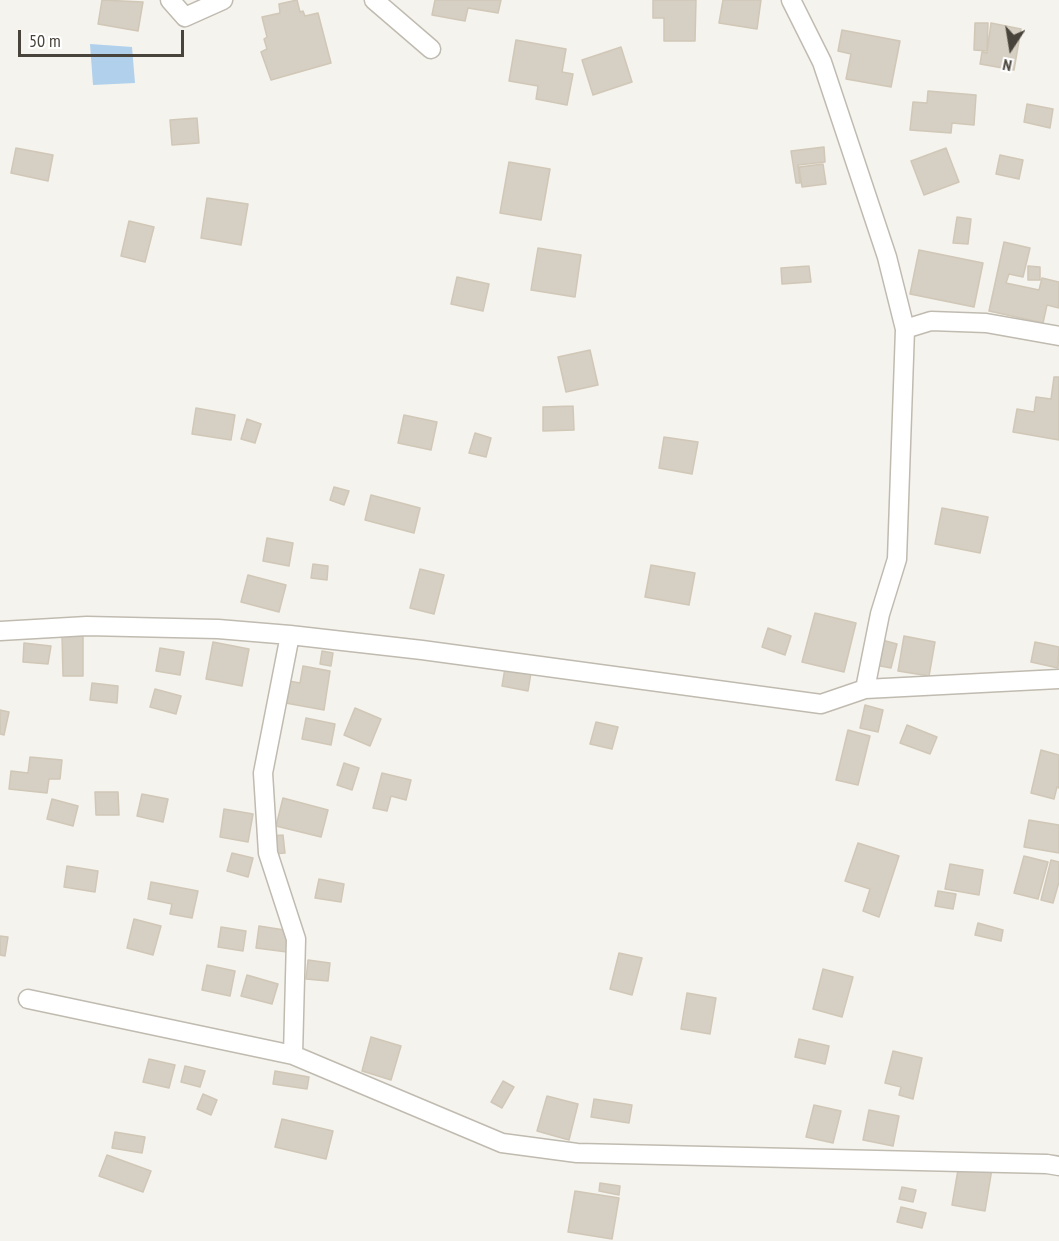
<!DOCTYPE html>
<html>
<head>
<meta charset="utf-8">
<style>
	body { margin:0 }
	#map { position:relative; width:1059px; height:1241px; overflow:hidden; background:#f5f3ed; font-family:"PT Sans Narrow",sans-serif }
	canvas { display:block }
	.north { position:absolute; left:981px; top:18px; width:60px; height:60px; -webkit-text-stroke:4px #fff; paint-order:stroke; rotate:192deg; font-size:16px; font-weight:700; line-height:24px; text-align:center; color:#49443b }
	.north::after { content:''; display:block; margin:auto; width:21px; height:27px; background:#49443b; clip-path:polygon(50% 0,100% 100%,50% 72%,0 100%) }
	.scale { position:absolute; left:18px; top:30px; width:166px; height:27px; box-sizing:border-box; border:3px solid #49443b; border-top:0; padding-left:8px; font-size:18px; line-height:21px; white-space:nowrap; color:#49443b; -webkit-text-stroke:4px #fff; paint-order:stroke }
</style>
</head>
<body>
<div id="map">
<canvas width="1059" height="1241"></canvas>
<div class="north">N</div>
<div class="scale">50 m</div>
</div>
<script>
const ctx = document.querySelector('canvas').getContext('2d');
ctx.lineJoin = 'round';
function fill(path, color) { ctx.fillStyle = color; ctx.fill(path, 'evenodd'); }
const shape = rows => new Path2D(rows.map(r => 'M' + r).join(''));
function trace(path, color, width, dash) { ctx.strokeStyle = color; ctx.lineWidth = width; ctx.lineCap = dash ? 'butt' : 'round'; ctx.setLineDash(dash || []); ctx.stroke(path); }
fill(shape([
	[90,44,132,47,135,83,93,85]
]), '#b0d0eb');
const building = shape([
	[102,0,143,2,138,31,98,24,102,0],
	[297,0,300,12,303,11,305,16,318,13,331,63,271,80,261,52,267,49,264,39,267,37,262,17,280,13,279,4,297,0],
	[435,0,501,0,498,13,468,8,465,21,432,15,435,0],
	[653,0,696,0,695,41,664,41,664,18,653,18,653,0],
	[723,0,761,0,757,29,719,23,723,0],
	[975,23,988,23,987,51,974,50,975,23],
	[991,23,1021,29,1014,70,980,64,982,52,987,53,991,23],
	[842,30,900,41,891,87,846,79,851,54,838,51,842,30],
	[516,40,566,49,562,72,573,74,567,105,536,99,538,86,509,81,516,40],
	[621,47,632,82,593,95,582,60,621,47],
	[928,91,976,95,974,125,952,123,951,133,910,130,913,102,927,103,928,91],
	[1027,104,1053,109,1050,128,1024,122,1027,104],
	[197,118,199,143,172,145,170,120,197,118],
	[824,147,825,162,798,165,800,183,796,183,791,151,824,147],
	[16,148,53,155,48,181,11,173,16,148],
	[946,148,959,182,924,195,911,161,946,148],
	[1000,155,1023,160,1019,179,996,174,1000,155],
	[509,162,550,169,541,220,500,213,509,162],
	[823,164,826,184,802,187,799,167,823,164],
	[207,198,248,204,241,245,201,238,207,198],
	[957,217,971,219,968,244,953,243,957,217],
	[129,221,154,227,145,262,121,256,129,221],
	[1004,242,1030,248,1023,277,1009,274,1006,283,1039,290,1042,278,1059,282,1059,308,1047,305,1043,323,989,311,1004,242],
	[538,248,581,255,575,297,531,290,538,248],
	[919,250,983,263,974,307,910,294,919,250],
	[809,266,811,282,782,284,781,268,809,266],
	[1028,266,1040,267,1040,280,1028,280,1028,266],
	[457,277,489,284,483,311,451,304,457,277],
	[590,350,598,385,566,392,558,357,590,350],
	[1054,377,1059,377,1059,440,1013,432,1017,409,1034,412,1036,397,1051,399,1054,377],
	[573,406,574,430,543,431,543,407,573,406],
	[196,408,235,415,231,440,192,434,196,408],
	[404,415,437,422,431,450,398,443,404,415],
	[247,419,261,424,255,443,241,439,247,419],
	[475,433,491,438,486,457,469,453,475,433],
	[664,437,698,442,692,474,659,468,664,437],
	[334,487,349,491,344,505,330,500,334,487],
	[371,495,420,508,414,533,365,520,371,495],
	[942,508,988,517,980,553,935,544,942,508],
	[267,538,293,543,289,566,263,561,267,538],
	[313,564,328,566,327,580,311,578,313,564],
	[651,565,695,573,689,605,645,597,651,565],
	[420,569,444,575,434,614,410,608,420,569],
	[248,575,286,585,279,612,241,602,248,575],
	[815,613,856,623,844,672,802,662,815,613],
	[768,628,791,636,785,655,762,647,768,628],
	[62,635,83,635,83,676,63,676,62,635],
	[904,636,935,642,929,676,898,671,904,636],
	[882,640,897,644,891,668,875,665,882,640],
	[213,642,249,649,242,686,206,679,213,642],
	[1035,642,1059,647,1058,668,1031,662,1035,642],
	[24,643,51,646,48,664,23,662,24,643],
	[160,648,184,652,180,675,156,671,160,648],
	[322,651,333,653,331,666,320,664,322,651],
	[303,666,330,671,324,710,280,702,284,680,300,683,303,666],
	[505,668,531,673,528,691,502,686,505,668],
	[92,683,118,686,117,703,90,700,92,683],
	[155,689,181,696,176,714,150,707,155,689],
	[865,705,883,710,878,732,860,728,865,705],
	[355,708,381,719,370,746,344,735,355,708],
	[0,710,9,712,4,735,0,734,0,710],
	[306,718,335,724,331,745,302,739,306,718],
	[596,722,618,727,612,749,590,744,596,722],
	[907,725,937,737,930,754,900,743,907,725],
	[848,730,870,736,858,785,836,780,848,730],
	[1041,750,1059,755,1059,788,1057,787,1054,799,1031,793,1041,750],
	[30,757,62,760,60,779,49,779,47,793,9,789,11,771,28,773,30,757],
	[344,763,359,768,352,790,337,785,344,763],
	[382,773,411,780,406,800,391,796,387,811,373,808,382,773],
	[95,792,118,792,119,815,96,815,95,792],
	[142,794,168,799,163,822,137,816,142,794],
	[283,798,328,810,321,837,276,826,283,798],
	[52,799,78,806,73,826,47,819,52,799],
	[224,809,253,814,248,842,220,837,224,809],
	[1029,820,1059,825,1059,853,1024,847,1029,820],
	[283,835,285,853,271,854,269,836,283,835],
	[858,843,899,856,879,917,863,911,870,889,845,881,858,843],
	[232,853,253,858,248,877,227,871,232,853],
	[1024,856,1048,862,1038,899,1014,893,1024,856],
	[1051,860,1059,862,1059,882,1053,903,1041,900,1051,860],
	[950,864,983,870,979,895,945,889,950,864],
	[67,866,98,871,95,892,64,887,67,866],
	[319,879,344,884,341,902,315,898,319,879],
	[151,882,198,891,192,918,170,914,172,904,148,899,151,882],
	[938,891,956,894,953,909,935,906,938,891],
	[134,919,161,926,153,955,127,948,134,919],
	[978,923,1003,930,1001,941,975,935,978,923],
	[259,926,291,931,287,952,256,948,259,926],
	[221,927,246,931,243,951,218,947,221,927],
	[0,936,8,937,5,956,0,955,0,936],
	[619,953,642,958,632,995,610,989,619,953],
	[308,960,330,963,328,981,306,979,308,960],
	[207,965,235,971,230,996,202,990,207,965],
	[823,969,853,977,842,1017,813,1009,823,969],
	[247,975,278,984,272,1004,241,996,247,975],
	[687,993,716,998,710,1034,681,1029,687,993],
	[371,1037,401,1046,391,1080,362,1071,371,1037],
	[799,1039,829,1046,825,1064,795,1057,799,1039],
	[893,1051,922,1058,913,1099,899,1095,901,1087,885,1083,893,1051],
	[149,1059,175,1065,169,1088,143,1082,149,1059],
	[185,1066,205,1071,200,1087,181,1082,185,1066],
	[275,1071,309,1077,307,1089,273,1084,275,1071],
	[503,1081,514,1087,502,1108,491,1102,503,1081],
	[203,1094,217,1100,211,1115,197,1109,203,1094],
	[547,1096,578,1104,569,1140,537,1131,547,1096],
	[594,1099,632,1105,629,1123,591,1117,594,1099],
	[814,1105,841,1111,833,1143,806,1137,814,1105],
	[869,1110,899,1116,893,1146,863,1140,869,1110],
	[282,1119,333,1131,326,1159,275,1147,282,1119],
	[115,1132,145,1137,142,1153,112,1148,115,1132],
	[107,1155,151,1171,143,1192,99,1176,107,1155],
	[959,1164,992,1169,985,1211,952,1205,959,1164],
	[600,1183,620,1186,619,1195,599,1191,600,1183],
	[902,1187,916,1190,913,1202,899,1199,902,1187],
	[575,1191,619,1198,612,1239,568,1232,575,1191],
	[901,1207,926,1213,922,1228,897,1222,901,1207]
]);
fill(building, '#d6cfc3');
trace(building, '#d0c7b7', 1.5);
const street = shape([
	[170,0,185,17,223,0],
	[374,0,431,49],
	[791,0,822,62,887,257,905,329],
	[0,631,87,626,218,629,290,635,422,650,821,704,865,689,880,614,897,559,905,329,931,321,986,323,1059,336],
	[290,635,263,773,268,853,296,939,293,1055],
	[865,689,1059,679],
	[28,999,293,1055,502,1143,577,1153,1047,1164,1059,1166]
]);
trace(street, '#c0bbb0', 21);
trace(street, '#fff', 18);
</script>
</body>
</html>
